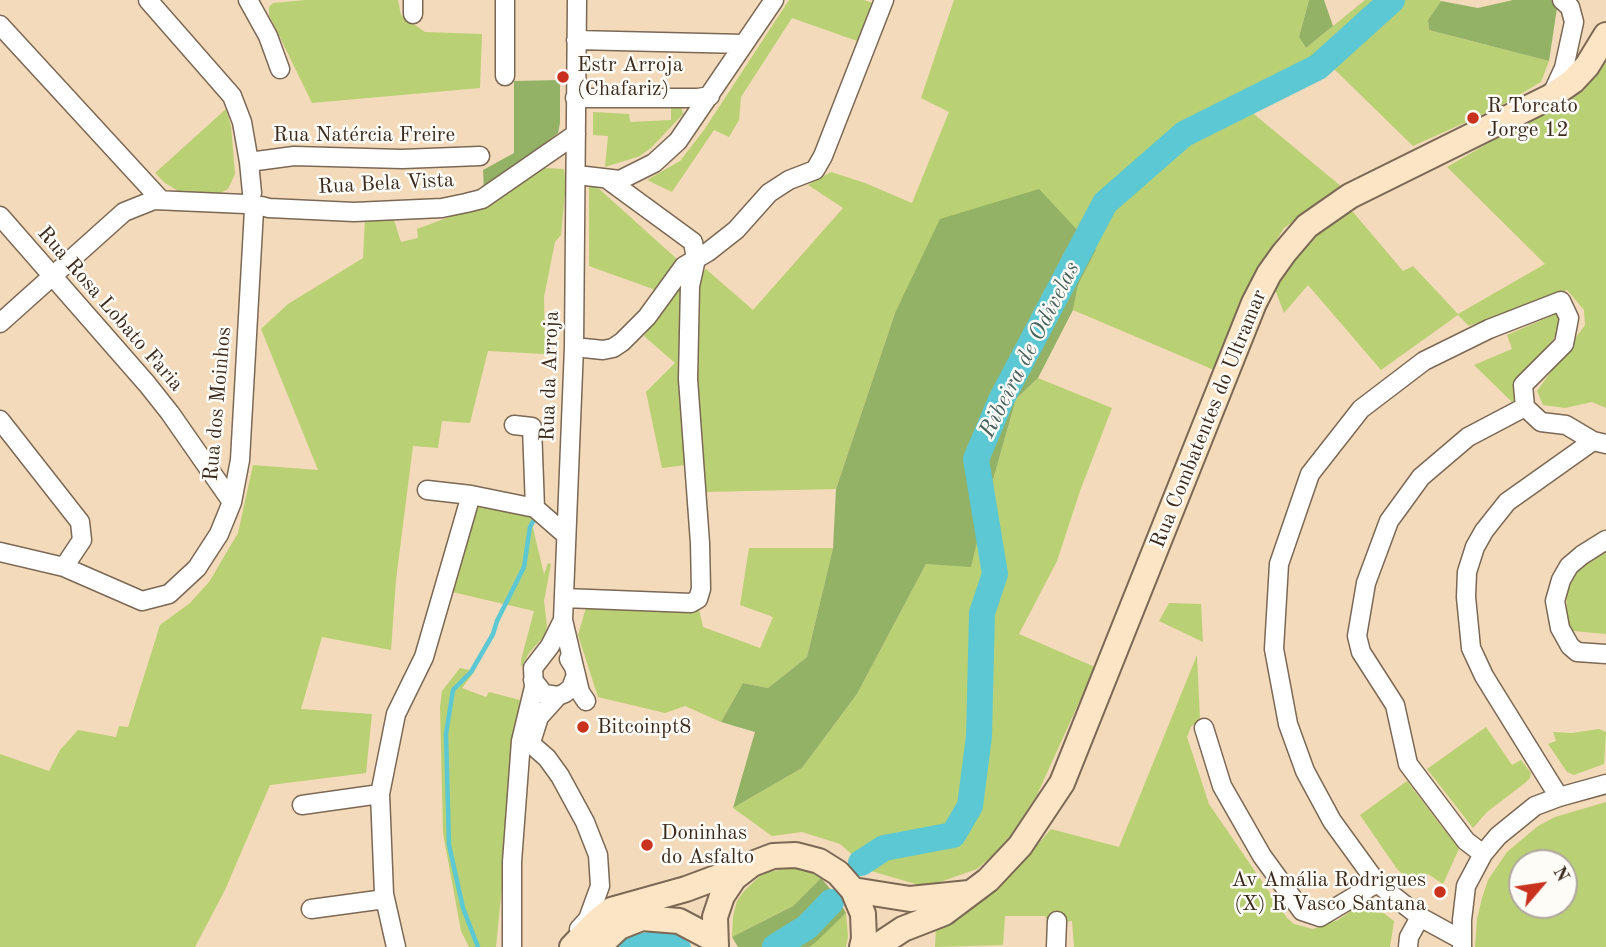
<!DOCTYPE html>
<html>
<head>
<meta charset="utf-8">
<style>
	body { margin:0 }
	#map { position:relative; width:1606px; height:947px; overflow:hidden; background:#f3daba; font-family:"Old Standard TT",serif }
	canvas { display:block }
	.north { position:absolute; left:1508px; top:849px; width:70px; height:70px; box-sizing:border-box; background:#fdfcf7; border:2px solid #afa8a0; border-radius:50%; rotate:61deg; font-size:19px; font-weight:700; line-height:28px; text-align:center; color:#3b2a1e }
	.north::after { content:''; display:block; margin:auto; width:24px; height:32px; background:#c8321e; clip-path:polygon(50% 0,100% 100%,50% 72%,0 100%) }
</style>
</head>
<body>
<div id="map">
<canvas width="1606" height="947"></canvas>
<div class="north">N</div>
</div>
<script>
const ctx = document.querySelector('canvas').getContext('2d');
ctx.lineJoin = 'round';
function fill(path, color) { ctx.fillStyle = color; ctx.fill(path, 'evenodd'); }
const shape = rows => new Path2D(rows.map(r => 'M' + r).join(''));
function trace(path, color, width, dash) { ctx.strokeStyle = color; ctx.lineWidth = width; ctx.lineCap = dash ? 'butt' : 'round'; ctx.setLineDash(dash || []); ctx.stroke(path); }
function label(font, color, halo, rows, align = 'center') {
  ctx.font = font + ' "Old Standard TT",serif'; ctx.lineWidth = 5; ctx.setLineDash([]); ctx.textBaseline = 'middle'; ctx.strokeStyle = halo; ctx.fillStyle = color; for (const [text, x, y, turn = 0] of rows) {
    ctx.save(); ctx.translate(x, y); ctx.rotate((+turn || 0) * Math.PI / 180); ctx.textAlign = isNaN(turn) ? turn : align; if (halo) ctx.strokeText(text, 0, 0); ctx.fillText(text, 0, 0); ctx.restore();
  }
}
fill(shape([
	[306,0,398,0,401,15,425,32,482,34,480,88,312,103,269,15,269,7,273,3],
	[789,0,864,0,875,4,860,42,792,18,741,97,739,120,729,137,714,130,672,192,647,180,680,161,704,130],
	[954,0,1309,0,1299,37,1306,48,1365,0,1439,0,1441,1,1428,20,1429,30,1549,61,1541,82,1495,109,1413,146,1334,69,1249,110,1342,187,1284,228,1257,272,1214,370,1073,310,1078,285,1096,250,895,313,836,489,705,492,703,463,662,468,646,392,675,363,644,336,665,306,653,289,589,266,589,187,597,187,697,277,706,269,753,310,843,208,808,185,831,172,865,183,912,203,949,112,921,98],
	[1606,56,1606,408,1592,402,1565,408,1543,405,1537,391,1585,325,1584,310,1567,290,1469,326,1458,315,1381,370,1308,285,1284,313,1274,287,1280,273,1330,221,1347,212,1353,212,1403,271,1413,266,1458,314,1545,264,1447,167,1570,96],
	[671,106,681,106,683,114,652,147,640,156,605,167,608,136,593,135,593,112,629,114,630,122,671,120],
	[226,109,231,126,235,174,228,189,213,197,185,195,165,183,155,173],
	[545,168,564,169,566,182,561,235,555,242,544,297,545,354,488,351,470,423,442,421,438,448,413,446,396,580,391,650,322,637,301,709,372,714,366,773,270,785,225,890,195,947,0,947,0,754,49,771,60,750,78,730,116,737,119,726,128,727,160,625,190,603,209,582,238,533,253,465,318,470,261,329,288,304,363,258,365,218,392,214,401,242,418,238,417,229,452,216,486,207],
	[1558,313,1561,330,1524,374,1517,400,1512,402,1474,365,1512,349,1507,335],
	[1038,378,1112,408,1080,491,1057,561,1019,634,1095,667,1037,795,1003,847,977,869,926,887,871,871,840,844,802,832,772,836,733,808,802,768,857,694,926,564,971,566,989,494,1016,399],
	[478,503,531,511,532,524,544,574,548,563,551,564,544,601,547,626,545,635,529,653,522,666,521,666,521,660,534,611,452,592],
	[749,548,833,548,807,657,768,688,743,683,721,722,685,706,665,713,598,697,578,635,587,604,699,609,703,627,760,648,773,617,740,605],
	[1606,553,1606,634,1573,631,1568,624,1566,593,1573,576,1580,567],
	[1169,603,1201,604,1203,642,1159,621],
	[1197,655,1200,719,1191,727,1187,737,1209,804,1287,918,1294,924,1313,929,1338,920,1360,905,1369,902,1394,921,1390,947,1074,947,1072,921,1049,923,1045,916,1005,916,1003,945,935,947,936,928,982,899,1021,864,1051,829,1119,847],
	[460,668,475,671,462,688,486,697,489,692,520,700,496,947,469,947,461,931,443,833,440,707,442,691],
	[1486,727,1512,765,1521,760,1531,773,1530,778,1525,783,1487,812,1473,828,1427,769],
	[1599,729,1606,732,1604,764,1574,775,1567,772,1548,744,1556,741,1553,732,1572,733],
	[1407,781,1459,849,1443,884,1428,874,1419,889,1397,869,1360,815],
	[1606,802,1606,947,1475,947,1477,919,1482,898,1488,880,1507,852,1538,826,1555,817],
	[1522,863,1564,863,1564,905,1522,905],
	[790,868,806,870,821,878,793,906,732,937,733,916,737,901,744,891,763,873],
	[846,913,848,937,846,947,809,947]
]), '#bad074');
fill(shape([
	[1309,0,1324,0,1333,26,1306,48,1299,37],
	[1513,0,1551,0,1557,8,1549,61,1429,30,1428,20,1441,1,1478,8],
	[560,80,560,123,558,133,484,193,483,170,514,153,514,81],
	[1039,189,1096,250,1078,285,1073,310,1038,378,1016,399,989,494,971,567,926,564,857,694,802,768,733,808,755,732,721,722,743,683,768,688,807,657,833,548,836,489,895,313,940,219],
	[821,878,837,897,846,913,816,942,809,947,738,947,732,937,793,906]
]), '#93b266');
fill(shape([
	[660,930,679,935,690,943,691,947,616,947,631,935]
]), '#5cc8d3');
trace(shape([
	[478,947,463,908,449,845,446,734,453,690,471,672,493,634,497,621,524,567,530,527,534,520]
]), '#5cc8d3', 4.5);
trace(shape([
	[861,863,884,848,953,835,970,806,979,736,982,613,995,574,976,459,1001,400,1105,203,1184,134,1318,67,1392,0],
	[775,947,807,927,831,902]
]), '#5cc8d3', 26);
const street = shape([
	[148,0,232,96,242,122,249,162,252,193],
	[248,0,268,36,280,69],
	[413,14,413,0],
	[0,25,161,200],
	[576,40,744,44],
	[505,76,505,0],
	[1552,94,1564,68,1574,22,1570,7,1562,0],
	[575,98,698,98,710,96],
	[249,162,294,156,402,159,480,156],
	[577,175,620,180,654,163,678,141,774,0],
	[261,206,269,208,354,212,442,208,466,203,482,199,576,134],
	[0,216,147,384,170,413,232,502],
	[0,323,124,212,154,200,245,204],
	[574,347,603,350,613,348,622,342,647,317,684,266,708,252,736,230,769,193,789,180,815,170,823,156,884,0],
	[0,420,80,522,82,540,64,567],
	[514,425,532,427,535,508],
	[427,490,471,495,535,508,566,535],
	[1606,540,1582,555,1569,566,1561,580,1555,601,1560,628,1570,646,1577,652,1606,654],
	[0,552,64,567,142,601,169,594,197,568,219,534,232,502,240,460,254,210],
	[564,598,691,603,698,599,701,589,700,543,688,379,690,286,696,259,693,242,607,179],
	[574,667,563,620,574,347,577,0],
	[576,675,580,692,586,701],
	[533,680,544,694,558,696,565,693,571,688,576,675,574,667,569,659],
	[1204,728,1222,786,1262,856,1302,911,1320,917,1377,883],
	[532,739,539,717,558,696],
	[531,744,547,758,560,776,585,822,598,855,600,886,588,919,579,929],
	[1559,797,1484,676,1471,648,1466,597,1467,572,1475,547,1484,531,1507,502,1593,441],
	[302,805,380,794],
	[1483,854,1466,841,1408,764,1395,705,1361,652,1357,636,1366,583,1389,521,1421,477,1468,437,1525,407],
	[311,909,385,899],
	[1462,940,1420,917,1377,883,1332,821,1305,771,1288,724,1274,649,1279,564,1310,474,1361,409,1424,361,1489,329,1561,301,1569,318,1564,344,1523,385,1525,407,1541,422,1566,425,1593,441,1606,444],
	[396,947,384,894,380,794,396,714,424,657,471,495],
	[512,947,512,862,521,741,534,687,533,668,550,646,563,620],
	[1056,947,1057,921],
	[1408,947,1409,937,1420,917],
	[1462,947,1462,920,1466,886,1483,854,1498,836,1535,806,1559,797,1606,784]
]);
const secondary = shape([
	[853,890,910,899,969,893],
	[572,947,596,922,611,910,686,889,745,867],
	[598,947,619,927,642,918,679,921,715,940],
	[716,947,715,917,722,896,734,878,752,864,773,856,796,855,819,861,838,873,853,890,863,914,864,939,862,947],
	[876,947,903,929,944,913,988,880,1020,846,1062,783,1254,303,1269,274,1284,253,1307,226,1350,196,1550,97,1573,81,1587,66,1606,35]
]);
trace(street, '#7b6855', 21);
trace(secondary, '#7b6855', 28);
trace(street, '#fff', 18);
trace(secondary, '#fce5c4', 24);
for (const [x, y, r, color] of [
	[563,77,7,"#c8321e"],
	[1473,118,7,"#c8321e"],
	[583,727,7,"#c8321e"],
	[647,845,7,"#c8321e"],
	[1440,892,7,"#c8321e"]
]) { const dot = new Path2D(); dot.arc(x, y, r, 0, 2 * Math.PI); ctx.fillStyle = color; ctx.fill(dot); trace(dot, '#fdfcf7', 2.5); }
label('21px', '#3b2a1e', '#fdfcf7', [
	["Estr Arroja",577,65],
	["(Chafariz)",577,89],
	["R Torcato",1487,106],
	["Jorge 12",1487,130],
	["Bitcoinpt8",597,727],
	["Doninhas",661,833],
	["do Asfalto",661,857],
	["Av Amália Rodrigues",1426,880,"right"],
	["(X) R Vasco Santana",1426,904,"right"]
], 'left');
label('21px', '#3b2a1e', '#fdfcf7', [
	["Rua Natércia Freire",364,135],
	["Rua Bela Vista",386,184,-3],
	["Rua Rosa Lobato Faria",110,309,49],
	["Rua da Arroja",550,376,-88],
	["Rua dos Moinhos",218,404,-85],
	["Rua Combatentes do Ultramar",1209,419,-68]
]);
label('italic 23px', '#47615d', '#fdfcf7', [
	["Ribeira de Odivelas",1030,350,-63]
]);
</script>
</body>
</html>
